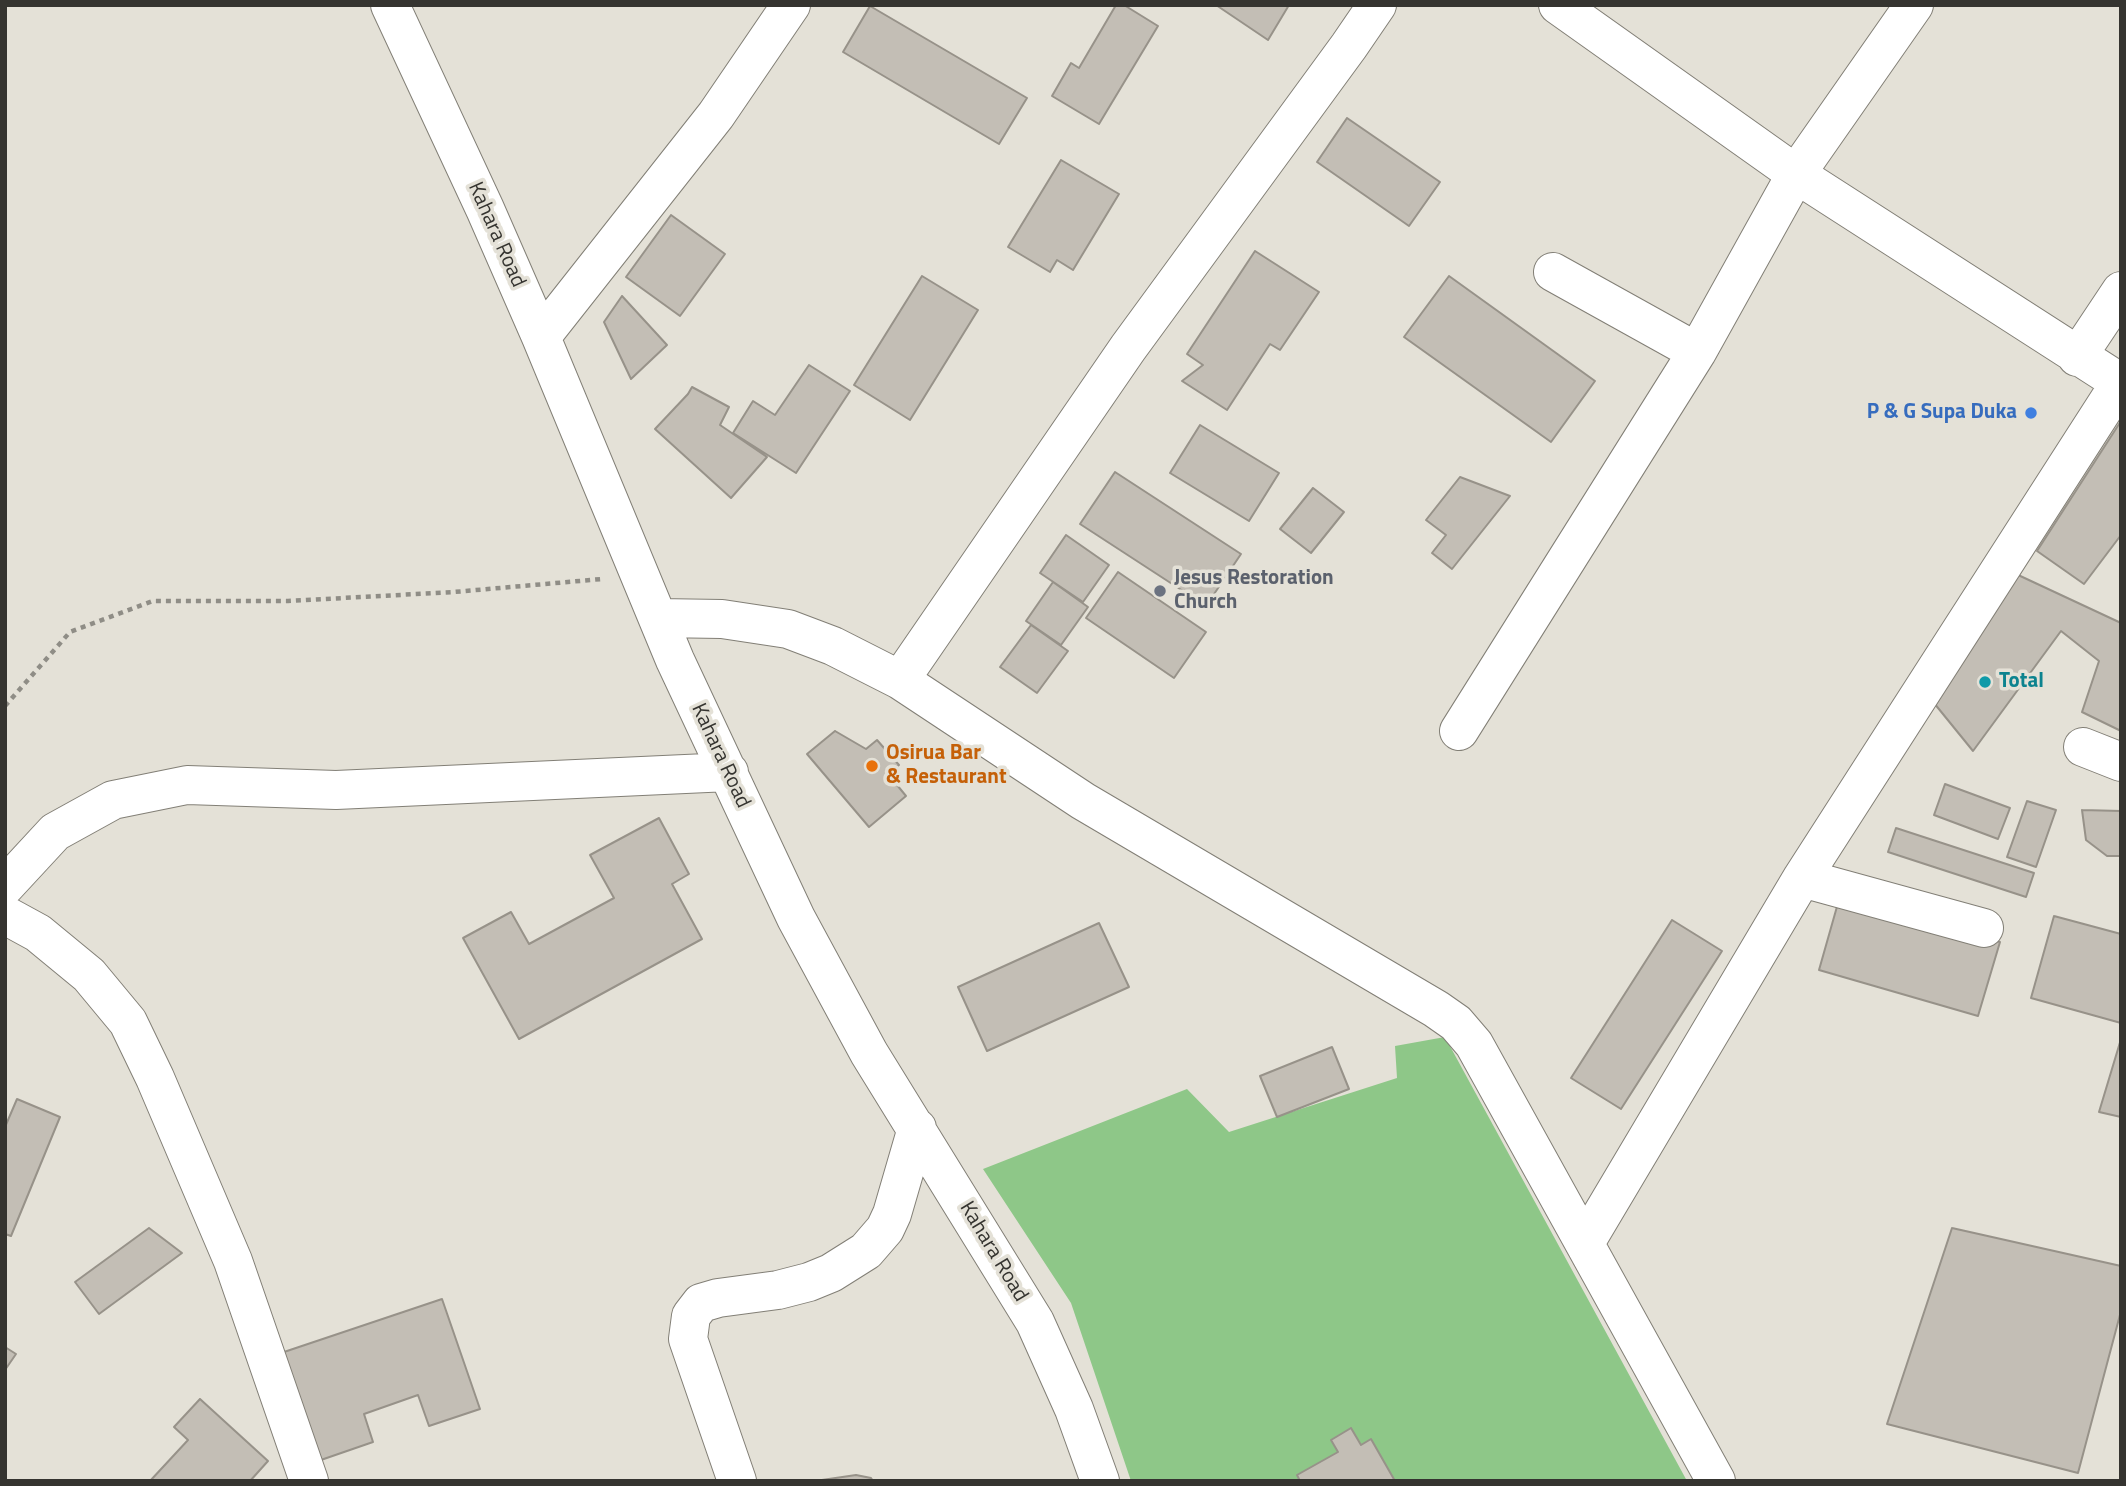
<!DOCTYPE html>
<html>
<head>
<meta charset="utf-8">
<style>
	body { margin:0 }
	#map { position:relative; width:2126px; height:1486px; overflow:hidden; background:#e4e1d7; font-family:"Titillium Web",sans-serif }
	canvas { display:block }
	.frame { position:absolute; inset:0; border:7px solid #353430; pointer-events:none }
</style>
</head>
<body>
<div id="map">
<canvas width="2126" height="1486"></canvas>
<div class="frame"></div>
</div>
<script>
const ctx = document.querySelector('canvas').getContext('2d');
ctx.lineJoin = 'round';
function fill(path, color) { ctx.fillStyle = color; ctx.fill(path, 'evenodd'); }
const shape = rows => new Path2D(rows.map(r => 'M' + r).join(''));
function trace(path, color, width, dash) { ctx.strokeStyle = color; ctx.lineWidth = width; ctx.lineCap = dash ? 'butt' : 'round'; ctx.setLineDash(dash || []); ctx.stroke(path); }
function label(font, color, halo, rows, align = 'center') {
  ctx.font = font + ' "Titillium Web",sans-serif'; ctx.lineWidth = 7; ctx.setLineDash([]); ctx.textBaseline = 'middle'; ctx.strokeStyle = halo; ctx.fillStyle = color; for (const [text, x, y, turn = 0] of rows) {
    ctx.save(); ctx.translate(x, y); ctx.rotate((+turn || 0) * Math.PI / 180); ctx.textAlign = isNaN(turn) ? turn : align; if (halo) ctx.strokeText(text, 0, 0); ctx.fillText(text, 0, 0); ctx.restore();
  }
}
fill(shape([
	[1445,1037,1687,1481,1131,1481,1071,1303,983,1169,1187,1089,1229,1132,1397,1078,1395,1046]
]), '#8ec788');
const building = shape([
	[1116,5,1124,5,1158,26,1099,124,1052,96,1071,63,1079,68,1116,5],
	[1216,5,1289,5,1268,40,1216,5],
	[870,6,1027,98,999,144,843,52,870,6],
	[1347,118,1440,182,1409,226,1317,162,1347,118],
	[1061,160,1119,194,1073,270,1057,260,1050,272,1008,247,1061,160],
	[671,215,725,254,680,316,626,277,671,215],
	[1255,251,1319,292,1280,350,1270,344,1227,410,1182,381,1203,365,1187,354,1255,251],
	[922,276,978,310,910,420,854,385,922,276],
	[1449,276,1595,381,1551,442,1404,337,1449,276],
	[622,296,667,345,631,379,604,322,622,296],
	[809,365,850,391,796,473,733,433,753,401,775,415,809,365],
	[692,387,729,407,720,425,767,457,731,498,655,429,688,394,692,387],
	[2121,421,2121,535,2084,584,2037,551,2121,421],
	[1200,425,1279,473,1249,521,1170,473,1200,425],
	[1115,472,1241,554,1206,606,1080,524,1115,472],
	[1460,477,1510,496,1452,569,1432,553,1446,535,1426,520,1460,477],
	[1313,488,1344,512,1311,553,1280,529,1313,488],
	[1066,535,1109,565,1083,602,1040,573,1066,535],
	[1118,572,1206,632,1174,678,1086,618,1118,572],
	[2016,574,2121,623,2121,731,2082,712,2099,661,2061,631,1973,751,1934,703,2016,574],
	[1053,582,1088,607,1061,645,1026,621,1053,582],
	[1031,625,1068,651,1037,693,1000,667,1031,625],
	[835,731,866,749,877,740,899,765,888,774,906,796,869,827,807,754,835,731],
	[1945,784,2010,808,1998,839,1934,815,1945,784],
	[2027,801,2056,810,2036,867,2007,857,2027,801],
	[2082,810,2121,811,2121,856,2107,856,2086,840,2082,810],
	[659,818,689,874,672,884,702,939,519,1039,463,938,511,912,529,944,614,898,590,855,659,818],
	[1896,828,2034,873,2026,897,1888,852,1896,828],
	[1840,896,2000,942,1978,1016,1819,970,1840,896],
	[2054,916,2121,934,2121,1023,2031,998,2054,916],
	[1672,920,1722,951,1621,1109,1571,1078,1672,920],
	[1099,923,1129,987,987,1051,958,987,1099,923],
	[2121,1039,2121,1117,2099,1112,2121,1039],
	[1332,1047,1349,1089,1277,1117,1260,1076,1332,1047],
	[17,1099,60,1117,11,1236,5,1234,5,1127,17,1099],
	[149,1228,182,1253,99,1314,75,1282,149,1228],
	[1952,1228,2121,1266,2121,1311,2078,1473,1887,1424,1952,1228],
	[442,1299,480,1409,429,1426,418,1395,364,1414,373,1442,318,1461,281,1353,442,1299],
	[5,1347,16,1354,5,1370,5,1347],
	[200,1399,268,1461,250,1481,150,1481,188,1440,174,1427,200,1399],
	[1351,1428,1361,1445,1371,1439,1395,1481,1300,1481,1297,1475,1338,1452,1331,1440,1351,1428],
	[856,1475,871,1478,873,1481,815,1481,856,1475]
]);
fill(building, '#c3beb5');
trace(building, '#979289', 2);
const minor = shape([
	[390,5,485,209,541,337,675,660,796,918,869,1053,1035,1322,1074,1409,1100,1481],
	[1558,5,1796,174,2121,383],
	[1553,272,1697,352],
	[541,337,716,115,791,5],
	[2077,357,2121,291],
	[658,618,722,619,788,629,833,646,900,680,1083,801,1436,1009,1456,1023,1474,1044,1716,1481],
	[900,680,1128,348,1349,46,1377,5],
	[1459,731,1697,352,1796,174,1914,5],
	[2083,747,2121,762],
	[1802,878,1984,928],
	[5,886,55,832,113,800,187,785,336,790,729,772],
	[5,915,38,933,89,975,128,1022,155,1078,233,1261,309,1481],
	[1585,1243,1802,878,2120,383],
	[737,1481,688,1339,691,1316,701,1303,718,1298,778,1290,809,1282,831,1273,866,1251,885,1229,892,1214,917,1128]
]);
trace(minor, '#827f76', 40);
trace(shape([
	[5,706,70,632,153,601,288,601,454,592,602,579]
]), '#8f8d86', 4.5, [5, 5]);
trace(minor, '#fff', 38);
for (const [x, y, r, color] of [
	[2031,413,7,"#3f7fe0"],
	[1160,591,7,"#6b7280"],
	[1985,682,7,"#0f9aa8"],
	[872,766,7,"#e8710a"]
]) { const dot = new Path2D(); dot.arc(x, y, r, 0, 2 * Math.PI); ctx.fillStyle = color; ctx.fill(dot); trace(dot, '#e4e1d7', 2.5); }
label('21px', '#353430', '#e4e1d7', [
	["Kahara Road",496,235,66],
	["Kahara Road",720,756,65],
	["Kahara Road",993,1252,59]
]);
label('bold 21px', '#366cbe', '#e4e1d7', [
	["P & G Supa Duka",2017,413]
], 'right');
label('bold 21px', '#5b616d', '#e4e1d7', [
	["Jesus Restoration",1174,579],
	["Church",1174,603]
], 'left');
label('bold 21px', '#0d838f', '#e4e1d7', [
	["Total",1999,682]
], 'left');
label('bold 21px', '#c56008', '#e4e1d7', [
	["Osirua Bar",886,754],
	["& Restaurant",886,778]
], 'left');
</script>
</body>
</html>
